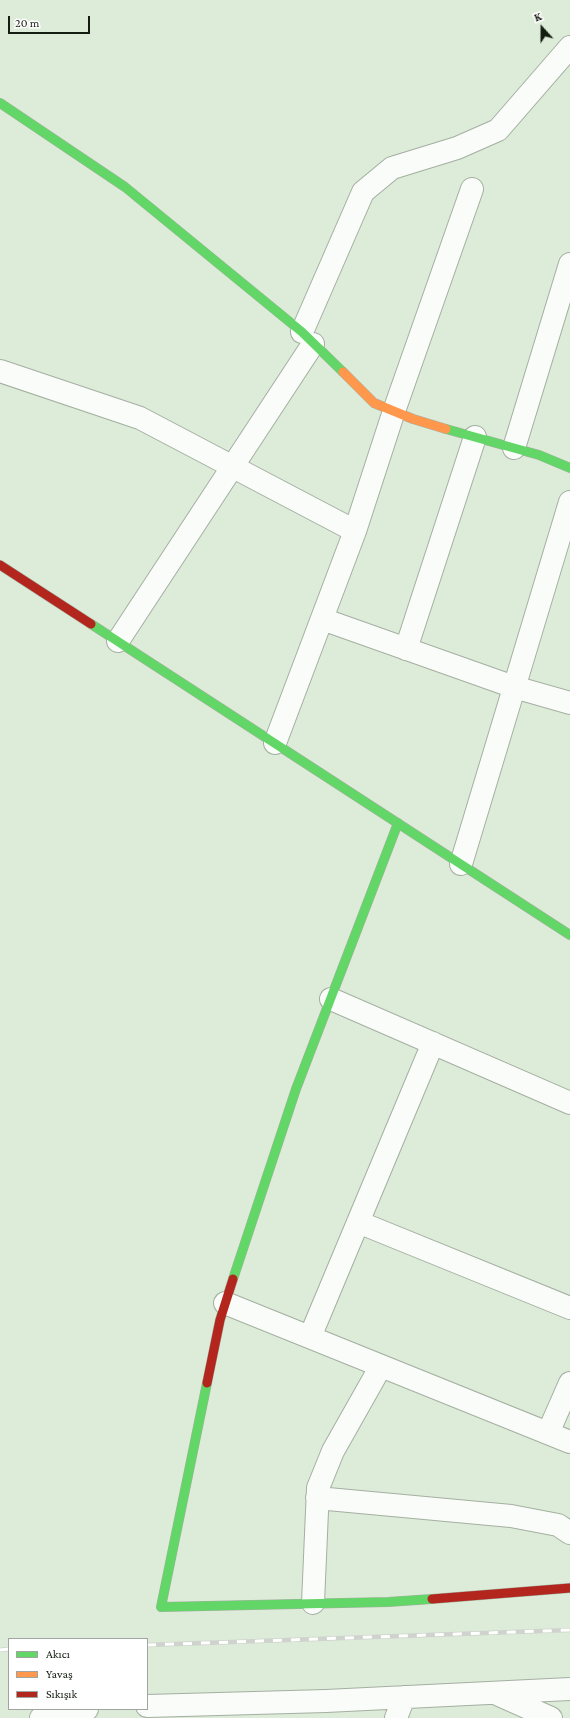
<!DOCTYPE html>
<html>
<head>
<meta charset="utf-8">
<style>
	body { margin:0 }
	#map { position:relative; width:570px; height:1718px; overflow:hidden; background:#ddebd9; font-family:"Crimson Pro",serif }
	canvas { display:block }
	.legend { position:absolute; left:8px; top:1638px; width:140px; height:72px; box-sizing:border-box; background:#fff; border:1px solid #a1a5a0; margin:0; padding:5px 7px; list-style:none; font-size:12px; color:#151d12 }
	.legend li { display:flex; align-items:center; gap:8px; height:20px }
	.legend b { width:20px; border:1px solid #a1a5a0 }
	.north { position:absolute; left:522px; top:8px; width:40px; height:40px; -webkit-text-stroke:3px #fff; paint-order:stroke; rotate:339deg; font-size:11px; font-weight:700; line-height:16px; text-align:center; color:#151d12 }
	.north::after { content:''; display:block; margin:auto; width:14px; height:18px; background:#151d12; clip-path:polygon(50% 0,100% 100%,50% 72%,0 100%) }
	.scale { position:absolute; left:8px; top:16px; width:82px; height:18px; box-sizing:border-box; border:2px solid #151d12; border-top:0; padding-left:5px; font-size:12px; line-height:14px; white-space:nowrap; color:#151d12; -webkit-text-stroke:3px #fff; paint-order:stroke }
</style>
</head>
<body>
<div id="map">
<canvas width="570" height="1718"></canvas>
<ul class="legend">
<li><b style="height:5px;background:#63d668"></b>Akıcı</li>
<li><b style="height:5px;background:#ff974d"></b>Yavaş</li>
<li><b style="height:5px;background:#b3261e"></b>Sıkışık</li>
</ul>
<div class="north">K</div>
<div class="scale">20 m</div>
</div>
<script>
const ctx = document.querySelector('canvas').getContext('2d');
ctx.lineJoin = 'round';
const shape = rows => new Path2D(rows.map(r => 'M' + r).join(''));
function trace(path, color, width, dash) { ctx.strokeStyle = color; ctx.lineWidth = width; ctx.lineCap = dash ? 'butt' : 'round'; ctx.setLineDash(dash || []); ctx.stroke(path); }
const street = shape([
	[302,332,363,192,392,168,457,148,498,130,570,47],
	[0,371,140,418,355,531],
	[514,448,570,264],
	[322,619,514,687,570,703],
	[118,641,313,344],
	[406,649,475,437],
	[275,743,355,531,394,411,472,189],
	[461,864,570,502],
	[331,999,570,1103],
	[358,1222,570,1308],
	[225,1303,570,1442],
	[310,1337,433,1043],
	[548,1433,570,1383],
	[317,1498,511,1516,558,1525,570,1533],
	[313,1603,318,1488,333,1451,381,1366],
	[499,1695,551,1718],
	[147,1706,326,1701,570,1689],
	[41,1718,87,1709],
	[396,1718,404,1697]
]);
const fast = shape([
	[0,103,125,187,302,332,343,372],
	[446,429,539,455,570,468],
	[91,624,570,935],
	[233,1279,296,1089,398,823],
	[207,1383,161,1607,388,1602,432,1599]
]);
const slow = shape([
	[343,372,374,403,413,419,446,429]
]);
const jam = shape([
	[0,565,91,624],
	[207,1383,220,1320,233,1279],
	[432,1599,570,1588]
]);
trace(street, '#a4afa1', 24);
trace(fast, '#a4afa1', 10);
trace(slow, '#a4afa1', 10);
trace(jam, '#a4afa1', 10);
trace(street, '#fafcf9', 22);
trace(fast, '#63d668', 9);
trace(slow, '#ff974d', 9);
trace(jam, '#b3261e', 9);
const rail = shape([
	[147,1645,570,1630],
	[0,1650,9,1649]
]);
trace(rail, '#cfd3ce', 4.5);
trace(rail, '#fff', 3, [9]);
</script>
</body>
</html>
